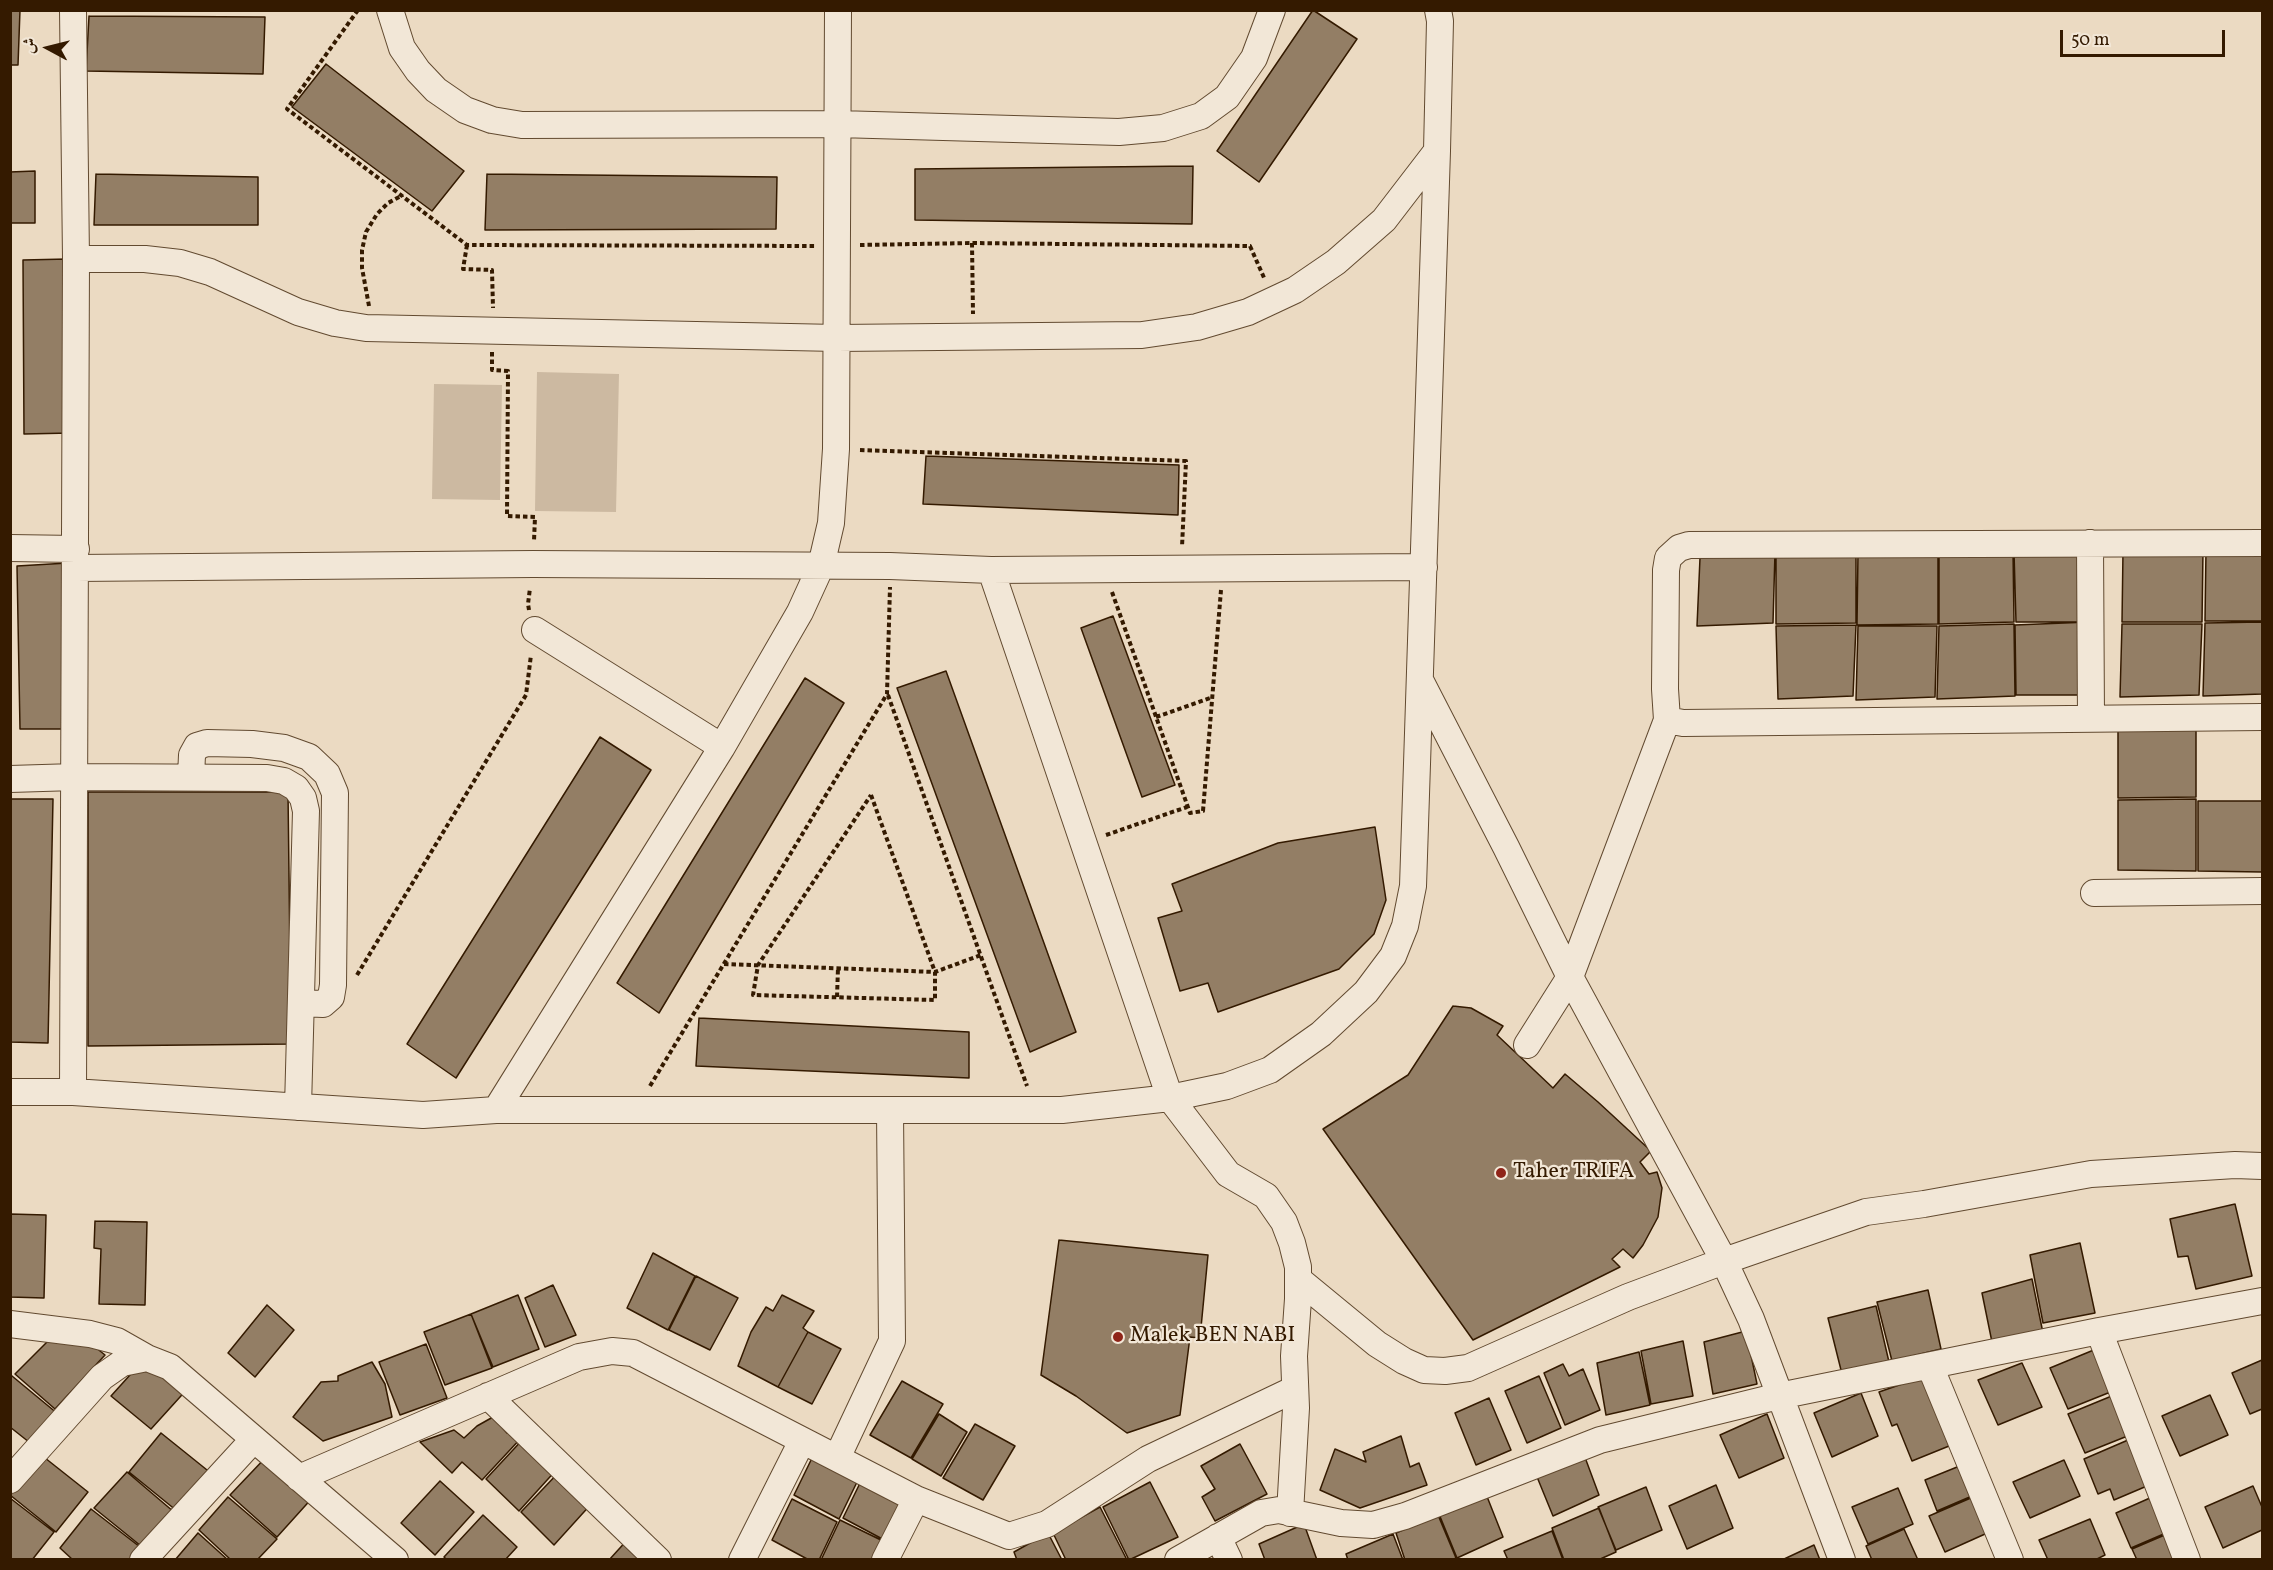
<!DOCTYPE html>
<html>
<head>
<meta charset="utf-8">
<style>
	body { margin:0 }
	#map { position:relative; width:2273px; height:1570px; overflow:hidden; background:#ebdac2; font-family:Vollkorn,Amiri,serif }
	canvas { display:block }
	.frame { position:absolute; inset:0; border:12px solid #341a00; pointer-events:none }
	.north { position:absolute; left:18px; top:18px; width:60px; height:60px; -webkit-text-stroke:4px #f2e7d7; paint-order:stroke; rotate:277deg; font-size:16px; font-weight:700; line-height:24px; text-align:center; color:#341a00 }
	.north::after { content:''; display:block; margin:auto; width:21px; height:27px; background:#341a00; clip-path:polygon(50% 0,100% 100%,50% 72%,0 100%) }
	.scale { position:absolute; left:2060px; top:30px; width:165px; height:27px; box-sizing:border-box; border:3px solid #341a00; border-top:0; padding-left:8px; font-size:18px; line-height:21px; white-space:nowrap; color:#341a00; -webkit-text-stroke:4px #f2e7d7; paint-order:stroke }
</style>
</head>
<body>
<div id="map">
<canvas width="2273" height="1570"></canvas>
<div class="frame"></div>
<div class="north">ش</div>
<div class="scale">50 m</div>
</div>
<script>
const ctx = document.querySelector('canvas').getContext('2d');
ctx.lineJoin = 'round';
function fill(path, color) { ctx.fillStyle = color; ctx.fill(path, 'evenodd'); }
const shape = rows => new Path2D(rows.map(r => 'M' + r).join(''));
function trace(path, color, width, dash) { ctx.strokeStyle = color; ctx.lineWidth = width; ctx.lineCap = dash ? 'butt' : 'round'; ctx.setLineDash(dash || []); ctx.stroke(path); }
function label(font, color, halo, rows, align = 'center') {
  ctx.font = font + ' Vollkorn,serif'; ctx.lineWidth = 4.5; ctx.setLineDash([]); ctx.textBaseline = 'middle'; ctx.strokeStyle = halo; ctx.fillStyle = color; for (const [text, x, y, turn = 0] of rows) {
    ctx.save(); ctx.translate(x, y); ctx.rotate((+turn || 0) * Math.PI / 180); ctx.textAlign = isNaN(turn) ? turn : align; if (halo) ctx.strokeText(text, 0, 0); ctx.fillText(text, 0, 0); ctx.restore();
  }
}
fill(shape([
	[537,372,619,374,616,512,535,511],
	[434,384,502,385,500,500,432,499]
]), '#ccb9a1');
const building = shape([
	[10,10,20,10,18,65,10,65,10,10],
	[1313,10,1357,39,1259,182,1217,151,1313,10],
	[89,16,265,17,263,74,86,71,89,16],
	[326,64,464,171,432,211,292,107,326,64],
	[1193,166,1192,224,915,220,915,169,1193,166],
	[35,171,35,223,10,223,10,172,35,171],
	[96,174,258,177,258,225,94,225,96,174],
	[487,174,777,177,776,229,485,230,487,174],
	[68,259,71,433,24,434,23,260,68,259],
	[926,456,1179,465,1178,515,923,504,926,456],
	[2262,549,2262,621,2205,621,2206,550,2262,549],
	[2087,550,2089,622,2016,622,2014,552,2087,550],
	[2203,550,2202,622,2122,622,2123,551,2203,550],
	[2013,551,2014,622,1939,624,1939,553,2013,551],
	[1775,552,1773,623,1697,626,1700,558,1775,552],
	[1856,552,1856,623,1776,624,1776,553,1856,552],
	[1858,553,1938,553,1938,624,1857,625,1858,553],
	[68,563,70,729,20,729,17,566,68,563],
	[1113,616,1175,785,1142,797,1081,628,1113,616],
	[2089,622,2090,695,2016,695,2015,625,2089,622],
	[2262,622,2262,694,2203,696,2205,623,2262,622],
	[2014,624,2015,696,1937,699,1939,626,2014,624],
	[2122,624,2202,624,2199,695,2120,697,2122,624],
	[1856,625,1853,696,1778,699,1776,626,1856,625],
	[1858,626,1937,626,1935,697,1856,700,1858,626],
	[946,671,1076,1032,1030,1052,897,688,946,671],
	[805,678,844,703,659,1013,617,983,805,678],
	[2196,725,2196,797,2118,798,2118,726,2196,725],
	[600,737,651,770,456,1078,407,1044,600,737],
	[88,792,288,792,291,1044,88,1046,88,792],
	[10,799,53,799,48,1043,10,1042,10,799],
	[2196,799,2196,871,2118,870,2118,800,2196,799],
	[2198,801,2262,801,2262,872,2198,871,2198,801],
	[1375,827,1386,900,1374,934,1339,969,1218,1012,1208,983,1180,991,1158,918,1182,911,1172,884,1278,843,1375,827],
	[1453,1006,1471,1008,1503,1026,1497,1035,1553,1088,1565,1074,1598,1102,1651,1151,1640,1162,1649,1174,1657,1172,1662,1188,1658,1217,1643,1245,1633,1258,1623,1249,1612,1259,1620,1267,1473,1340,1323,1129,1408,1075,1453,1006],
	[699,1018,969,1032,969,1078,696,1066,699,1018],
	[2235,1204,2252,1276,2196,1289,2188,1256,2178,1257,2170,1219,2235,1204],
	[10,1214,46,1215,44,1298,10,1297,10,1214],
	[95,1221,147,1222,145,1305,99,1304,101,1249,94,1248,95,1221],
	[1059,1240,1208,1255,1200,1338,1190,1337,1180,1415,1127,1433,1076,1396,1041,1375,1059,1240],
	[2080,1243,2095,1313,2043,1323,2030,1255,2080,1243],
	[653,1253,695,1276,668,1330,627,1308,653,1253],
	[696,1276,738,1298,710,1350,669,1330,696,1276],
	[2032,1279,2043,1333,1993,1347,1982,1293,2032,1279],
	[553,1285,576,1335,545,1347,525,1298,553,1285],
	[1928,1290,1941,1349,1892,1361,1877,1302,1928,1290],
	[518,1295,539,1349,493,1367,471,1314,518,1295],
	[782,1295,814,1311,803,1328,808,1332,778,1387,738,1366,751,1332,766,1307,773,1311,782,1295],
	[267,1305,294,1330,255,1377,228,1353,267,1305],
	[1876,1306,1889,1362,1842,1374,1828,1318,1876,1306],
	[471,1314,492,1368,445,1385,424,1332,471,1314],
	[1746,1331,1757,1384,1713,1394,1704,1342,1746,1331],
	[808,1332,841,1349,812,1404,778,1387,808,1332],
	[54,1335,84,1338,105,1355,55,1409,15,1374,54,1335],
	[1683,1341,1693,1396,1651,1404,1641,1351,1683,1341],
	[426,1344,447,1398,400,1415,379,1362,426,1344],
	[2101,1347,2118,1389,2068,1409,2050,1368,2101,1347],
	[1639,1352,1650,1405,1606,1415,1597,1363,1639,1352],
	[2262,1360,2262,1409,2250,1414,2232,1373,2262,1360],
	[372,1362,385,1384,392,1417,323,1441,293,1417,321,1382,338,1381,338,1376,372,1362],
	[2022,1363,2042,1407,1998,1425,1978,1380,2022,1363],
	[1563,1364,1569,1376,1583,1369,1600,1410,1565,1425,1544,1373,1563,1364],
	[139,1365,190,1386,151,1429,111,1396,139,1365],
	[12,1376,58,1414,34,1446,10,1427,10,1378,12,1376],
	[1539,1376,1561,1428,1527,1443,1505,1391,1539,1376],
	[1925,1376,1954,1444,1912,1461,1897,1424,1892,1426,1879,1392,1925,1376],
	[902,1381,943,1404,911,1458,870,1435,902,1381],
	[1861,1393,1878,1436,1832,1457,1814,1413,1861,1393],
	[2119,1393,2135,1433,2085,1453,2068,1414,2119,1393],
	[2210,1395,2228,1435,2180,1456,2162,1416,2210,1395],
	[1489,1398,1511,1450,1476,1465,1455,1413,1489,1398],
	[939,1414,967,1432,941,1476,912,1459,939,1414],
	[1767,1414,1784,1458,1739,1478,1720,1435,1767,1414],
	[493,1417,507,1433,510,1428,522,1437,482,1480,462,1462,452,1473,420,1442,454,1430,464,1438,477,1426,493,1417],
	[975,1424,1015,1446,983,1500,943,1478,975,1424],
	[161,1433,212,1474,177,1511,129,1472,161,1433],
	[1401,1436,1410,1467,1419,1463,1427,1485,1360,1508,1320,1490,1335,1449,1366,1462,1363,1452,1401,1436],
	[525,1437,558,1468,519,1511,486,1479,525,1437],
	[2135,1437,2154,1483,2114,1500,2110,1489,2098,1494,2084,1459,2135,1437],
	[1240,1444,1267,1494,1215,1521,1202,1497,1215,1489,1201,1466,1240,1444],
	[1583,1452,1599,1495,1553,1516,1535,1472,1583,1452],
	[40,1454,88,1492,56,1532,10,1495,10,1490,40,1454],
	[814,1454,859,1478,839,1519,794,1495,814,1454],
	[268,1455,314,1496,277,1537,230,1495,268,1455],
	[2064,1460,2080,1496,2030,1518,2013,1482,2064,1460],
	[1967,1463,1979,1493,1937,1511,1925,1480,1967,1463],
	[560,1471,593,1502,554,1545,521,1512,560,1471],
	[127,1472,174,1512,141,1546,94,1508,127,1472],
	[863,1477,907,1501,888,1542,843,1518,863,1477],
	[440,1481,474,1512,435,1555,401,1523,440,1481],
	[1150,1482,1178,1537,1129,1560,1103,1507,1150,1482],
	[1716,1485,1733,1528,1687,1549,1669,1506,1716,1485],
	[2253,1486,2262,1507,2262,1530,2223,1548,2205,1507,2253,1486],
	[1646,1487,1662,1530,1616,1550,1598,1507,1646,1487],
	[1898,1488,1913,1524,1868,1544,1852,1507,1898,1488],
	[1486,1494,1503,1537,1457,1558,1439,1514,1486,1494],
	[1980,1494,1994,1530,1945,1552,1929,1516,1980,1494],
	[2159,1494,2173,1530,2131,1548,2116,1513,2159,1494],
	[228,1497,277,1539,257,1560,231,1560,199,1530,228,1497],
	[10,1498,54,1532,32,1560,10,1560,10,1498],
	[792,1499,837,1522,819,1560,809,1560,772,1540,792,1499],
	[1100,1507,1127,1560,1066,1560,1053,1533,1100,1507],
	[1599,1508,1616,1552,1598,1560,1564,1560,1552,1528,1599,1508],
	[91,1509,140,1547,130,1560,73,1560,60,1548,91,1509],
	[483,1515,517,1547,505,1560,447,1560,444,1557,483,1515],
	[1438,1515,1456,1558,1452,1560,1405,1560,1396,1533,1438,1515],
	[2090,1519,2105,1555,2095,1560,2048,1560,2039,1540,2090,1519],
	[840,1520,885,1542,877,1560,821,1560,840,1520],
	[1304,1524,1317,1560,1265,1560,1259,1544,1304,1524],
	[1904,1529,1918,1560,1872,1560,1866,1546,1904,1529],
	[1552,1531,1563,1560,1508,1560,1504,1551,1552,1531],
	[2174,1531,2184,1560,2137,1560,2132,1549,2174,1531],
	[198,1533,228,1560,175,1560,198,1533],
	[1048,1533,1062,1560,1017,1560,1014,1552,1048,1533],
	[1393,1534,1403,1560,1348,1560,1346,1554,1393,1534],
	[629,1538,652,1560,609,1560,629,1538],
	[1814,1545,1820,1560,1782,1560,1814,1545]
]);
fill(building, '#937e65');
trace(building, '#341a00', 1.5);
const minor = shape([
	[390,10,402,48,418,71,436,90,465,110,492,120,522,125,838,124,1119,132,1163,128,1201,116,1227,97,1254,58,1272,10],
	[76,259,145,259,180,263,210,272,298,312,335,323,366,328,837,338,1142,335,1197,327,1248,312,1295,290,1336,262,1384,220,1437,151],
	[2090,543,2091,718],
	[2262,543,1689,545,1679,548,1668,558,1666,570,1665,689,1667,720,1683,723,2262,717],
	[10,548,76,549],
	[76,568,533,564,890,566,991,570,1424,567],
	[991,570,1170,1098,1228,1174,1266,1196,1284,1222,1292,1243,1298,1267,1298,1299,1294,1356,1296,1408,1290,1513],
	[535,630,722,747],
	[191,777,192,755,197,746,207,743,252,744,284,748,309,757,327,774,335,793,333,985,331,997,323,1004,301,1003],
	[10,779,75,777,267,778,284,781,296,788,303,798,306,811,298,1107],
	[2094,893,2262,891],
	[1527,1045,1570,977,1667,720],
	[10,1092,73,1092,423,1115,496,1110,1062,1110,1170,1098,1227,1086,1270,1070,1321,1034,1366,992,1393,956,1405,926,1413,886,1437,151,1440,21,1438,10],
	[73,1092,76,259,73,10],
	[496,1110,722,747,800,612,821,566,831,523,836,449,838,10],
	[1298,1279,1377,1344,1404,1361,1424,1370,1445,1371,1468,1368,1628,1297,1724,1261,1570,977,1506,847,1421,682],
	[10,1324,90,1334,117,1341,147,1358],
	[1930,1366,2010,1560],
	[488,1396,658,1560],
	[837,1458,892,1341,890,1110],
	[299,1478,579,1357,612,1351,633,1353,916,1499,885,1560],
	[10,1480,102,1377,122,1363,147,1358,170,1367,395,1560],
	[916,1499,1009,1536,1047,1524,1148,1459,1295,1389],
	[1218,1537,1229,1560],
	[143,1560,254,1439],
	[742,1560,802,1441],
	[1178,1560,1261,1513,1279,1510,1341,1523,1373,1525,1405,1516,1600,1440,1779,1396,2099,1331],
	[1842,1560,1751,1319,1724,1261,1866,1212,1924,1204,2091,1174,2235,1165,2262,1166],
	[2187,1560,2099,1331,2262,1301]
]);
trace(minor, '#624a30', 28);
trace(shape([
	[358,10,287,109,467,245,816,246],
	[972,243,973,314],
	[467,245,463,269,492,270,493,308],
	[860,245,972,243,1250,246,1265,280],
	[369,306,362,268,362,250,366,232,377,214,388,203,403,195],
	[492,352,492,370,508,371,507,516,535,517,534,541],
	[860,450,1186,461,1182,547],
	[1112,592,1190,813,1203,811,1221,590],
	[529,610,528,604,530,588],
	[888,695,1027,1086],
	[1156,717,1213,697],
	[871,795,935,972,935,1000,753,995,758,965,871,795],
	[1106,835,1187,807],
	[724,964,935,972,981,955],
	[357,975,526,695,531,655],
	[837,997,838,968],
	[650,1086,887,694,890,587]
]), '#341a00', 4, [4.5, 3]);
trace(minor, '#f2e7d7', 26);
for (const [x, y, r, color] of [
	[1501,1173,6,"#8f2418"],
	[1118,1337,6,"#8f2418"]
]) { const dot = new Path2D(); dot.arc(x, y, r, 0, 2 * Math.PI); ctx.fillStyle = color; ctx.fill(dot); trace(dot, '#f2e7d7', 2); }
label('22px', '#341a00', '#f2e7d7', [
	["Taher TRIFA",1513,1173],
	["Malek BEN NABI",1130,1337]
], 'left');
</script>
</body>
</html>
